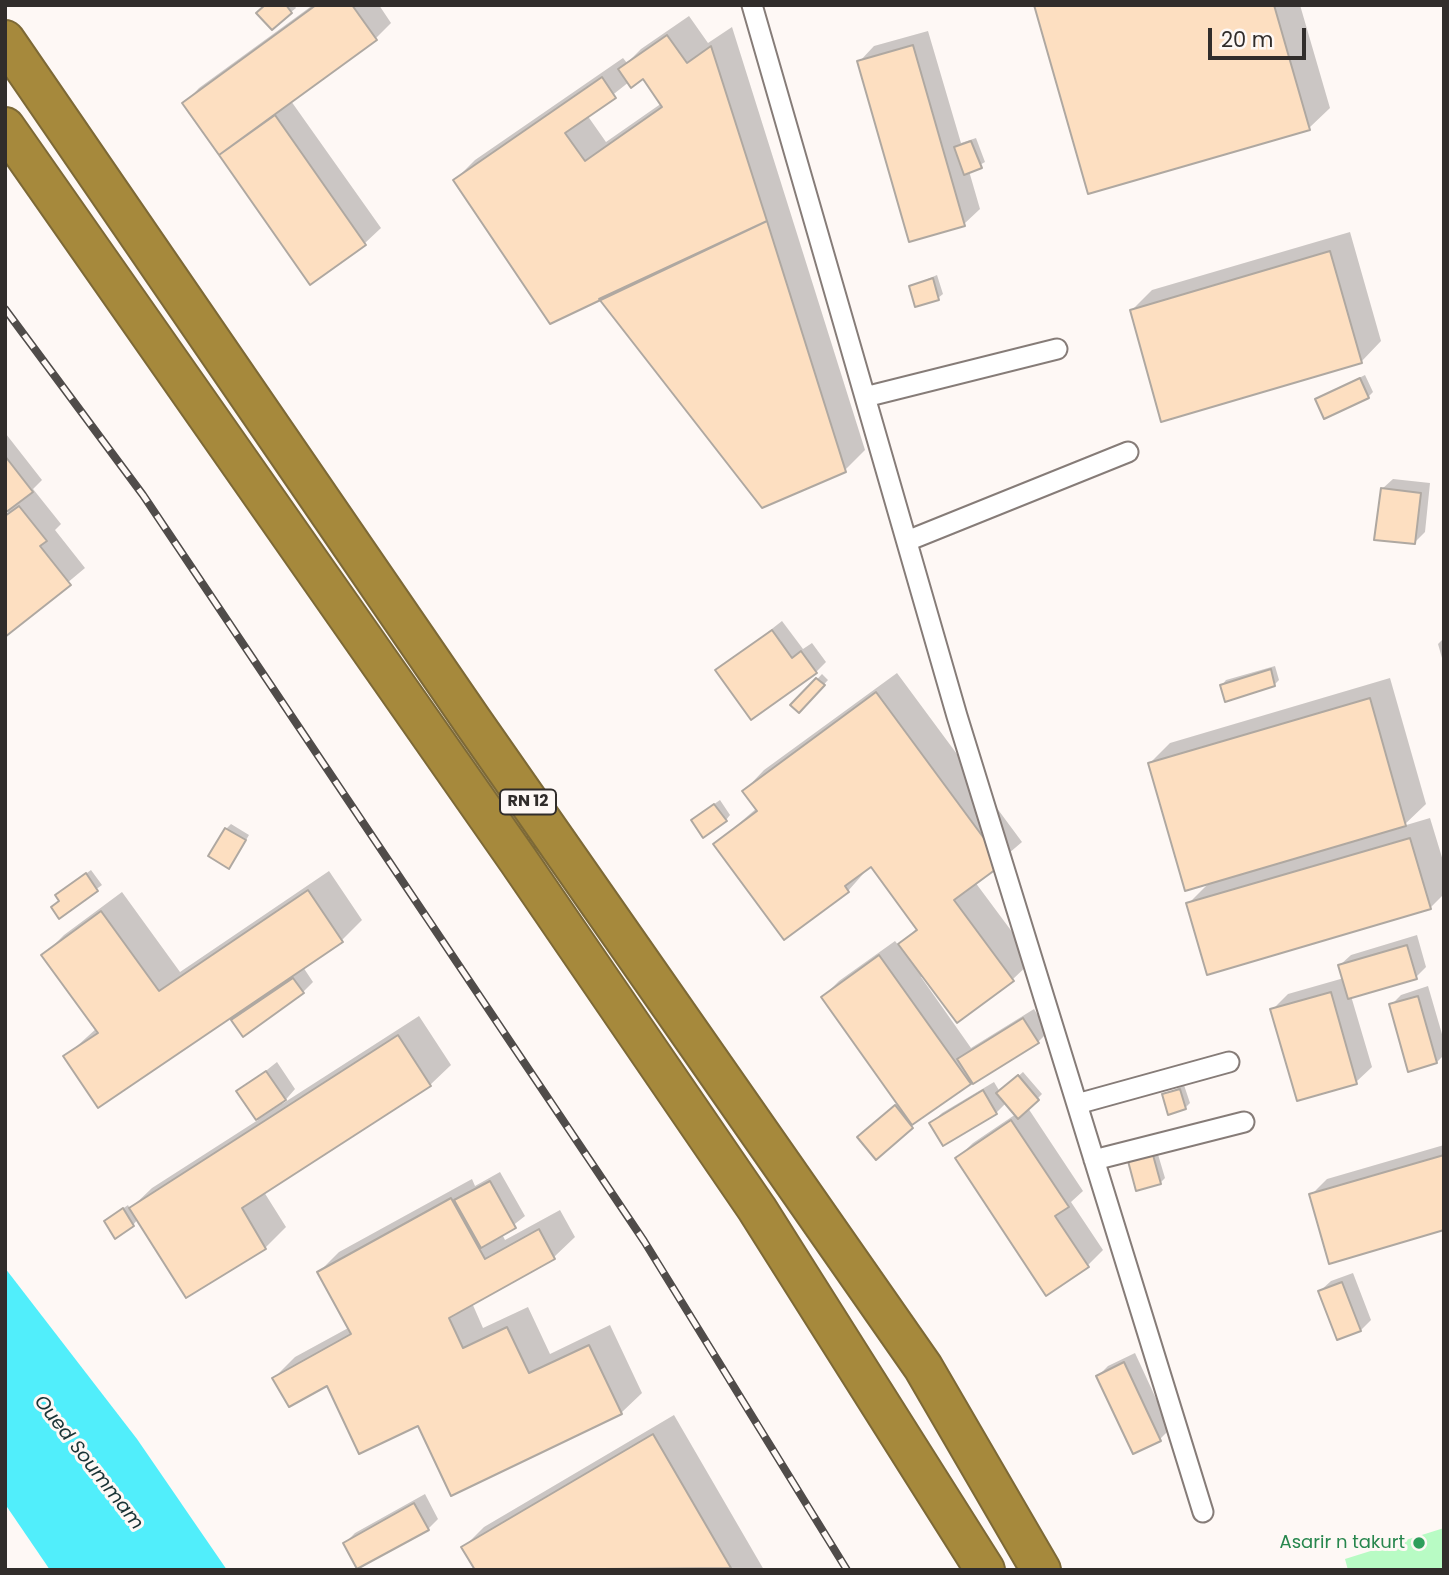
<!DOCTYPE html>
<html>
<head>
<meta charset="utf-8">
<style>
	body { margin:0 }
	#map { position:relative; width:1449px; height:1575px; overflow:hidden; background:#fef8f5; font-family:Poppins,sans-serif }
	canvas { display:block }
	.frame { position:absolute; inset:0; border:7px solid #312d2b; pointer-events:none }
	.scale { position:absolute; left:1208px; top:28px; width:98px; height:32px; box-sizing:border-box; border:4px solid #312d2b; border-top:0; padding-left:9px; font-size:21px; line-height:24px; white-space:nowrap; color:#312d2b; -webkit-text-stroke:5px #fef8f5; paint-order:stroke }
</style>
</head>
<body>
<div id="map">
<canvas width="1449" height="1575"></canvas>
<div class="frame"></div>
<div class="scale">20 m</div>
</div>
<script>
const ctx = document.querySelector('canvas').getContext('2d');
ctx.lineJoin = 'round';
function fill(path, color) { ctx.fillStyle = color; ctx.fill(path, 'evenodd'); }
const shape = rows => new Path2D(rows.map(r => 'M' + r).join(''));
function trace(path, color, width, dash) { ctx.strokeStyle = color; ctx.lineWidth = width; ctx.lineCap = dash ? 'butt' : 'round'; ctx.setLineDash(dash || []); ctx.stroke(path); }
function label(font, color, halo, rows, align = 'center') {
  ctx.font = font + ' Poppins,sans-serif'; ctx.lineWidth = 6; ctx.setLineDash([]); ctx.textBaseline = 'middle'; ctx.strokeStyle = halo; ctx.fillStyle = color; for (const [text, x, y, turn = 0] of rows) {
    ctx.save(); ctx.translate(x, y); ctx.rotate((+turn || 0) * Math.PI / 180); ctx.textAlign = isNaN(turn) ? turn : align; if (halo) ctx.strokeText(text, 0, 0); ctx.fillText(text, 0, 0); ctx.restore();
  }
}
fill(shape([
	[1444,1528,1444,1570,1348,1570,1345,1559]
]), '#b8fbc4');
fill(shape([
	[5,1268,137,1439,227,1570,50,1570,5,1504]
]), '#51eefb');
fill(shape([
	[267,5,294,5,296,8,291,12],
	[313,5,379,5,391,23,376,38,291,101,381,228,365,243,311,282,184,104,199,88],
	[1035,5,1300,5,1330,108,1309,128],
	[689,16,708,43,732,27,865,450,845,470,599,297,455,180,475,160,623,58,627,63,641,49],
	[644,77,662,103,606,142,587,115,629,82],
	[928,31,961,143,976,138,985,162,969,171,980,209,964,224,859,62,874,46],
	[1350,232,1381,341,1361,362,1132,310,1152,290],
	[937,275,943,294,938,298,911,286],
	[1365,375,1373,392,1368,397,1317,399],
	[6,434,42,480,33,489,61,524,55,530,85,568,5,635,5,515,9,512,5,511],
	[1393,479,1430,483,1425,532,1414,543,1382,489],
	[782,621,803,649,812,643,826,662,816,672,718,671],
	[1444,638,1444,665,1438,644],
	[1275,666,1279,680,1274,685,1222,685,1226,680],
	[897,673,1022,842,975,882,1033,960,1012,980,921,977,971,1048,1034,1009,1048,1032,1038,1042,972,1080,922,1116,876,1157,870,1127,898,1103,823,997,839,981,895,941,899,946,917,928,871,865,848,891,715,844,757,808,744,791,764,770],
	[822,674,828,680,799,711,793,705],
	[1390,678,1426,804,1403,826,1430,818,1444,864,1444,894,1430,908,1188,904,1211,881,1150,763,1170,743],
	[720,800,730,815,726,820,697,816],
	[231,824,249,835,233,862,226,829],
	[91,870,102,885,60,916,62,891],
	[329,871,362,920,342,940,303,967,313,982,303,992,243,1034,233,1021,248,1006,66,1056,97,1028,44,955,64,935,122,892,180,972],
	[1417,935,1426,967,1416,977,1351,996,1372,1067,1356,1082,1272,1010,1288,994,1344,978,1340,965,1351,955],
	[1428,986,1444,1041,1444,1055,1437,1062,1391,1005,1401,995],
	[419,1016,451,1065,430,1085,264,1192,286,1227,265,1248,186,1295,138,1219,133,1225,111,1217,128,1205,130,1209,152,1188,258,1120,239,1092,277,1062,295,1089,282,1104],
	[1023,1072,1042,1094,1028,1108,1083,1191,1071,1202,1103,1250,1088,1265,957,1158,973,1143,1016,1114,1006,1103,996,1113,944,1144,931,1123,942,1113,994,1082,1000,1092],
	[1184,1085,1190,1103,1185,1108,1164,1095],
	[1444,1145,1444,1229,1311,1195,1327,1179],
	[1157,1151,1165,1178,1160,1183,1134,1157],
	[500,1172,525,1216,502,1234,505,1240,560,1210,575,1237,554,1257,472,1303,483,1328,528,1307,550,1354,610,1325,642,1393,621,1413,418,1424,328,1383,274,1378,295,1357,350,1327,319,1272,339,1252,472,1179,475,1186],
	[1353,1273,1371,1320,1361,1330,1320,1291,1331,1281],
	[1135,1353,1170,1429,1160,1439,1134,1452,1098,1376,1108,1366],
	[674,1415,764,1570,477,1570,464,1547,484,1527],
	[425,1494,438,1519,428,1529,345,1543,355,1533]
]), '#0003');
const building = shape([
	[265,5,286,5,292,13,272,30,256,13,265,5],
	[316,5,352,5,377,40,219,155,182,103,316,5],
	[1034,5,1274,5,1310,130,1088,194,1034,5],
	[667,35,687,63,711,46,767,221,550,324,453,180,602,77,616,98,565,133,585,161,662,107,643,79,631,88,618,69,667,35],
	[913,45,965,226,909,242,857,61,913,45],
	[275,115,366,245,310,285,219,155,275,115],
	[971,141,982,168,964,175,954,147,971,141],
	[767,221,846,472,762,508,599,299,767,221],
	[1330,251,1362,363,1161,422,1130,310,1330,251],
	[933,278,939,300,915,307,909,286,933,278],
	[1360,378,1369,398,1324,419,1315,399,1360,378],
	[5,456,33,492,5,513,5,456],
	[1381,488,1421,493,1415,544,1374,540,1381,488],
	[19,506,47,541,40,546,71,585,5,637,5,516,19,506],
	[772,630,792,658,801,651,817,673,751,720,715,670,772,630],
	[1271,669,1275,686,1225,702,1220,685,1271,669],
	[816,678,825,685,799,713,790,705,816,678],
	[876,692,1003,864,954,900,1014,981,957,1023,898,944,917,930,871,867,845,886,849,892,784,940,713,844,757,811,742,791,876,692],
	[1370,698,1406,826,1185,891,1148,763,1370,698],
	[714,804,727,821,703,838,691,820,714,804],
	[225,828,246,840,229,869,208,856,225,828],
	[1410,838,1431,909,1207,975,1186,903,1410,838],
	[86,873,98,891,59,919,51,907,59,901,55,895,86,873],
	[308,890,343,942,98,1108,63,1056,98,1033,41,955,101,911,159,991,308,890],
	[1407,945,1417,979,1348,999,1338,965,1407,945],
	[879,955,971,1084,912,1125,821,997,879,955],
	[293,978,304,993,243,1037,231,1020,293,978],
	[1331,992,1357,1084,1297,1101,1270,1009,1331,992],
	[1418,996,1437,1063,1408,1072,1389,1004,1418,996],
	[1023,1018,1039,1043,973,1084,957,1059,1023,1018],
	[398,1035,431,1086,242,1208,266,1249,186,1298,129,1208,398,1035],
	[266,1071,286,1100,256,1120,236,1091,266,1071],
	[1018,1075,1039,1100,1018,1119,996,1093,1018,1075],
	[1180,1089,1186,1109,1168,1115,1162,1094,1180,1089],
	[983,1090,997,1114,943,1146,929,1123,983,1090],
	[895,1105,913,1128,876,1160,857,1137,895,1105],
	[1011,1120,1069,1207,1055,1216,1089,1267,1046,1296,955,1158,1011,1120],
	[1153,1155,1161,1184,1136,1191,1128,1161,1153,1155],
	[1444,1155,1444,1230,1329,1264,1309,1194,1444,1155],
	[490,1181,516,1228,481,1248,454,1200,490,1181],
	[451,1198,485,1259,539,1229,555,1259,449,1318,463,1348,507,1327,529,1373,589,1345,622,1414,451,1496,418,1426,359,1454,327,1386,289,1407,272,1378,351,1334,317,1272,451,1198],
	[123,1208,134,1226,115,1239,104,1221,123,1208],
	[1342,1282,1361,1331,1337,1340,1318,1291,1342,1282],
	[1124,1362,1161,1441,1133,1454,1096,1376,1124,1362],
	[653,1434,731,1568,475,1570,461,1547,653,1434],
	[414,1503,429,1530,357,1569,343,1543,414,1503]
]);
fill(building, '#fddfc1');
trace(building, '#afa8a1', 2);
const lane = shape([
	[752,5,957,716,1203,1512],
	[865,397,1057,349],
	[907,541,1128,452],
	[1077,1104,1229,1062],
	[1094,1160,1244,1122]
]);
const highway = shape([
	[5,40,473,722,923,1367,1041,1570],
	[5,127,518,860,757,1209,985,1570]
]);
trace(lane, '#867c78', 23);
trace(highway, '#7d6936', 42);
trace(lane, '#fff', 19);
trace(highway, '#a6893c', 38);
const rail = shape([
	[5,309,143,495,644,1241,847,1570]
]);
trace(rail, '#504c4a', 8);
trace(rail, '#fef8f5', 5, [16]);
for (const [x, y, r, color] of [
	[1419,1543,7,"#2e9e5b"]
]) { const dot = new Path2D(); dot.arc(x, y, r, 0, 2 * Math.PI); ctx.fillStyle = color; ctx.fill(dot); trace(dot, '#fef8f5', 2.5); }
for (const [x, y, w] of [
	[528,802,56]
]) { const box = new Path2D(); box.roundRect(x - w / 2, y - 12.5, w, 25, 5); ctx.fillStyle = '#fef8f5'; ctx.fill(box); trace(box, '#312d2b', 2); }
label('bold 16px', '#312d2b', null, [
	["RN 12",528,802]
]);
label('18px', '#27864d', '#fef8f5', [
	["Asarir n takurt",1405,1543]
], 'right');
label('italic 19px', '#1a3436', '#fef8f5', [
	["Oued Soummam",88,1463,52]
]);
</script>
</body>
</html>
